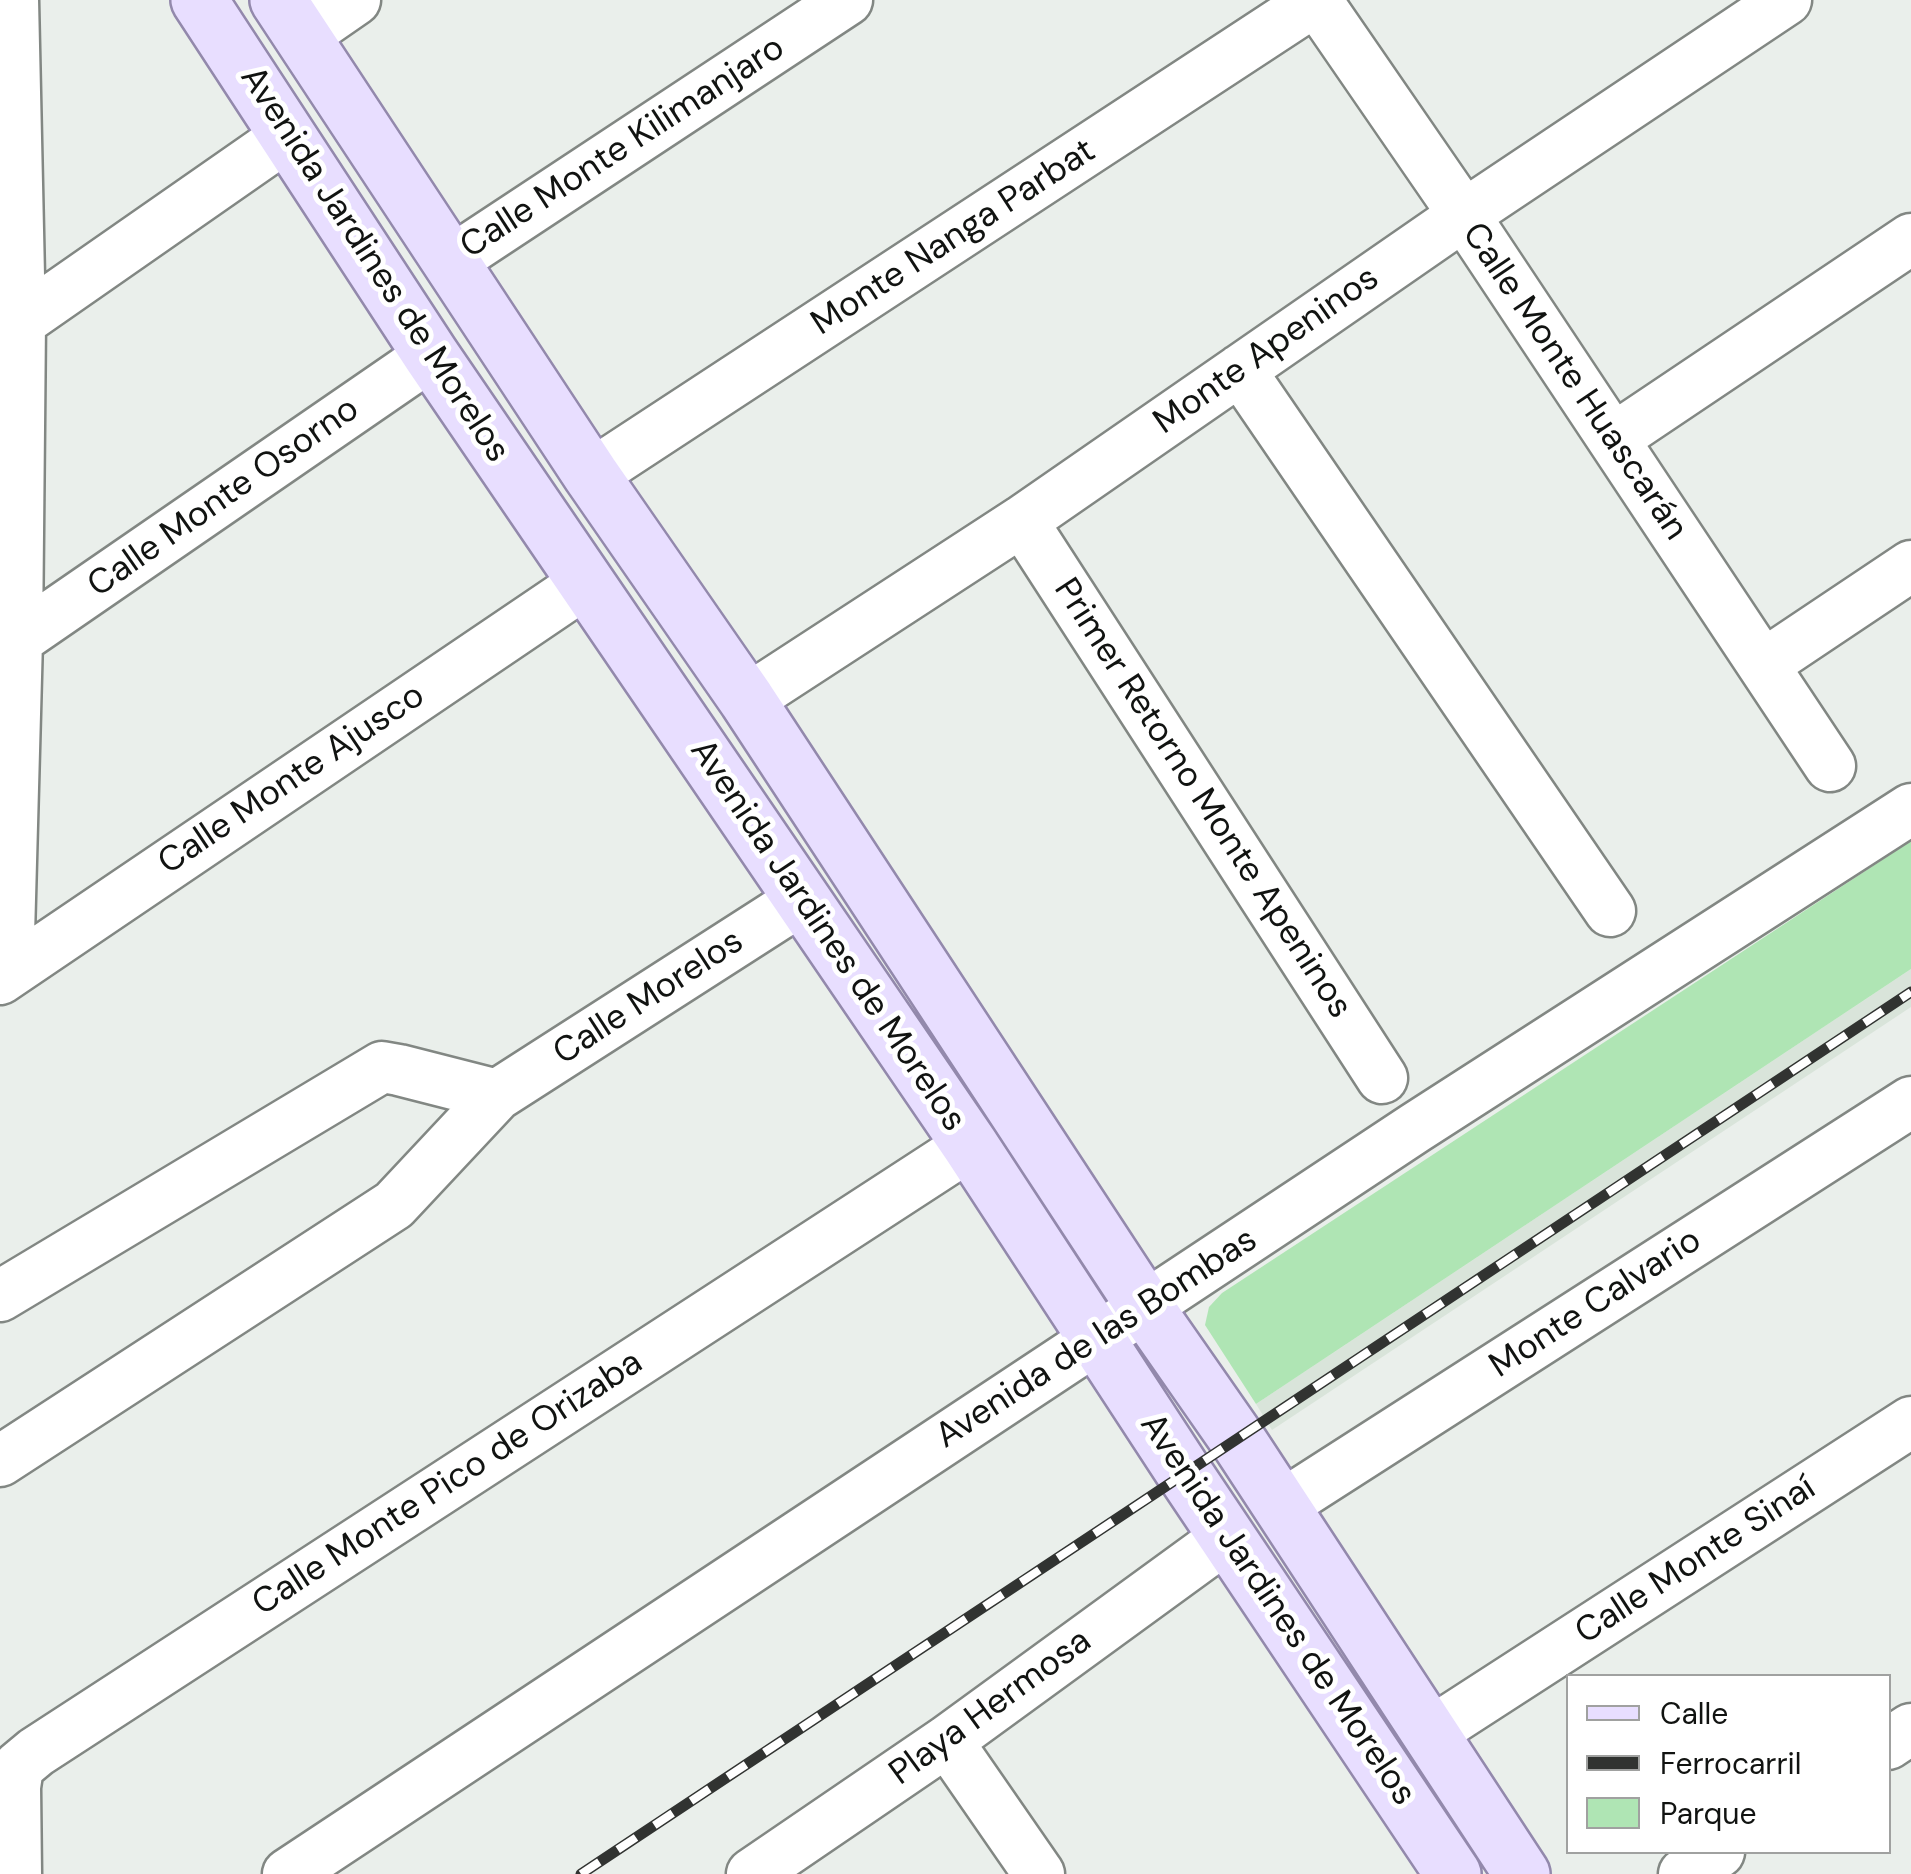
<!DOCTYPE html>
<html>
<head>
<meta charset="utf-8">
<style>
	body { margin:0 }
	#map { position:relative; width:1911px; height:1874px; overflow:hidden; background:#eaefeb; font-family:"DM Sans",sans-serif }
	canvas { display:block }
	.legend { position:absolute; left:1566px; top:1674px; width:325px; height:180px; box-sizing:border-box; background:#fff; border:2px solid #a0a1a0; margin:0; padding:12px 18px; list-style:none; font-size:30px; color:#111311 }
	.legend li { display:flex; align-items:center; gap:20px; height:50px }
	.legend b { width:50px; border:2px solid #a0a1a0 }
</style>
</head>
<body>
<div id="map">
<canvas width="1911" height="1874"></canvas>
<ul class="legend">
<li><b style="height:12px;background:#e8deff"></b>Calle</li>
<li><b style="height:12px;background:#313331"></b>Ferrocarril</li>
<li><b style="height:28px;background:#afe5b4"></b>Parque</li>
</ul>
</div>
<script>
const ctx = document.querySelector('canvas').getContext('2d');
ctx.lineJoin = 'round';
function fill(path, color) { ctx.fillStyle = color; ctx.fill(path, 'evenodd'); }
const shape = rows => new Path2D(rows.map(r => 'M' + r).join(''));
function trace(path, color, width, dash) { ctx.strokeStyle = color; ctx.lineWidth = width; ctx.lineCap = dash ? 'butt' : 'round'; ctx.setLineDash(dash || []); ctx.stroke(path); }
function label(font, color, halo, rows, align = 'center') {
  ctx.font = font + ' "DM Sans",sans-serif'; ctx.lineWidth = 10; ctx.setLineDash([]); ctx.textBaseline = 'middle'; ctx.strokeStyle = halo; ctx.fillStyle = color; for (const [text, x, y, turn = 0] of rows) {
    ctx.save(); ctx.translate(x, y); ctx.rotate((+turn || 0) * Math.PI / 180); ctx.textAlign = isNaN(turn) ? turn : align; if (halo) ctx.strokeText(text, 0, 0); ctx.fillText(text, 0, 0); ctx.restore();
  }
}
fill(shape([
	[1911,969,1911,1007,1272,1430,1256,1404]
]), '#d9e4da');
fill(shape([
	[1911,841,1911,969,1256,1404,1205,1325,1209,1307,1222,1293]
]), '#afe5b4');
const minor = shape([
	[1316,0,1464,215,1830,766],
	[303,36,355,0],
	[450,262,847,0],
	[20,322,287,136],
	[1240,370,1610,911],
	[1613,439,1911,239],
	[591,475,1316,0],
	[1022,521,1382,1078],
	[17,640,431,355],
	[1763,665,1911,566],
	[747,700,1022,521,1464,215,1786,0],
	[8,972,17,640,20,322,13,0],
	[0,979,585,583],
	[0,1296,382,1067,399,1070,497,1095],
	[0,1461,394,1205,497,1095,801,900],
	[1281,1506,1911,1102],
	[1430,1733,1911,1422],
	[947,1741,1039,1874],
	[1888,1744,1911,1729],
	[16,1874,15,1787,18,1767,36,1752,970,1145],
	[288,1874,1415,1128,1911,809],
	[752,1874,947,1741,1227,1537],
	[1684,1874,1719,1852]
]);
const major = shape([
	[199,0,431,355,970,1145,1185,1474,1453,1874],
	[278,0,591,475,747,700,1145,1307,1237,1439,1522,1874]
]);
trace(minor, '#828783', 55);
trace(major, '#9389ac', 60);
trace(minor, '#fff', 50);
trace(major, '#e8deff', 55);
const rail = shape([
	[581,1874,1911,992]
]);
trace(rail, '#313331', 11);
trace(rail, '#fff', 8, [22]);
label('35px', '#111311', '#fff', [
	["Calle Monte Kilimanjaro",623,148,-33],
	["Monte Nanga Parbat",954,238,-33],
	["Avenida Jardines de Morelos",374,265,57],
	["Monte Apeninos",1267,351,-35],
	["Calle Monte Huascarán",1574,382,56],
	["Calle Monte Osorno",224,498,-35],
	["Calle Monte Ajusco",292,780,-34],
	["Primer Retorno Monte Apeninos",1202,799,57],
	["Avenida Jardines de Morelos",827,936,56],
	["Calle Morelos",649,998,-33],
	["Monte Calvario",1596,1304,-33],
	["Avenida de las Bombas",1097,1339,-33],
	["Calle Monte Pico de Orizaba",448,1484,-33],
	["Calle Monte Sinaí",1696,1561,-33],
	["Avenida Jardines de Morelos",1277,1610,56],
	["Playa Hermosa",991,1708,-36]
]);
</script>
</body>
</html>
